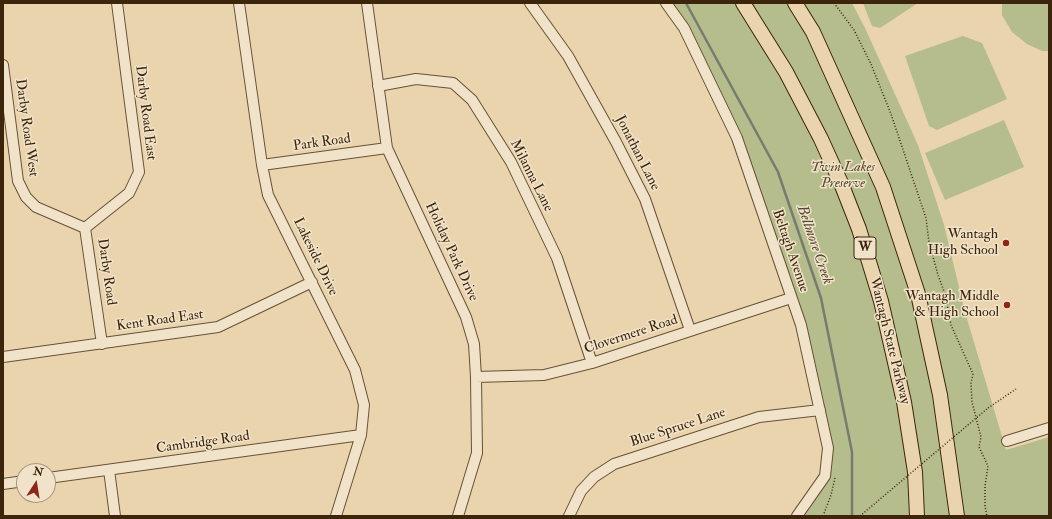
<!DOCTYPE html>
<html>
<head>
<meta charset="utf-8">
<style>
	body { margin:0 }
	#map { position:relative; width:1052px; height:519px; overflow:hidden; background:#e9d4ae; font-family:"IM FELL Double Pica",serif }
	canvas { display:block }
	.frame { position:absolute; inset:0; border:4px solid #3c250b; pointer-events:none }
	.north { position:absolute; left:16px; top:463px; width:40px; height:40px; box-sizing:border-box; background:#f1e3ca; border:1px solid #a9977e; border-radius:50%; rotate:12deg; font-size:11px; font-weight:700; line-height:16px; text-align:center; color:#3c250b }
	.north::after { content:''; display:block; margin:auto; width:14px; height:18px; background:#8f2418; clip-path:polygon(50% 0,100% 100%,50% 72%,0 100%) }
</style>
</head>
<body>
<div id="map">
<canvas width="1052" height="519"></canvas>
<div class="frame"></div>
<div class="north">N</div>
</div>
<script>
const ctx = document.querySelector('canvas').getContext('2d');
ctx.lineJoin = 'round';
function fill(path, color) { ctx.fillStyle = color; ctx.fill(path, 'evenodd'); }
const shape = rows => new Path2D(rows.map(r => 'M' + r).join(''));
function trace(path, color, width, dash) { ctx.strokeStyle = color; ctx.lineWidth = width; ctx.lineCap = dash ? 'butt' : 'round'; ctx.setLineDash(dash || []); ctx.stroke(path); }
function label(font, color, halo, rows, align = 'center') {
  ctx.font = font + ' "IM FELL Double Pica",serif'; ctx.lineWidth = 3; ctx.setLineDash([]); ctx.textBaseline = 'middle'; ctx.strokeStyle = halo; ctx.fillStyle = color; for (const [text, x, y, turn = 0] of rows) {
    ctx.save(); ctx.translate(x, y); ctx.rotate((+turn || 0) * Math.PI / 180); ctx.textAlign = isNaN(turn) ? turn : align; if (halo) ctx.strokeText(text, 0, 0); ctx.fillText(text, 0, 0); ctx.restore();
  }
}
fill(shape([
	[666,3,852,3,865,28,918,145,944,225,965,312,1006,450,1049,437,1049,516,797,516,825,476,828,448,801,325,737,138],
	[863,3,918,3,880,28,872,26],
	[1002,3,1049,3,1049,51,1042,51,1027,44,1012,32,1002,15],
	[963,36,982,43,1007,99,937,130,929,126,905,56],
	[1004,120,1024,167,945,200,925,153]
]), '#b4bd8b');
trace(shape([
	[686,3,778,172,821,298,852,452,852,516]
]), '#777b72', 2.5);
const minor = shape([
	[239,3,262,165,268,195,355,370,364,405,361,435,336,516],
	[367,3,387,148,466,317,474,344,476,377,477,453,458,516],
	[530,3,568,56,616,142,645,199,690,330],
	[666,3,684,28,737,138,801,325,828,448,825,476,797,516],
	[3,65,18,181,26,197,36,207,85,228],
	[378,86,416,79,453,83,472,100,511,162,557,258,592,363],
	[262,165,387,148],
	[85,228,129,193,139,172,117,3],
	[85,228,102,344],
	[3,357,218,327,312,282],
	[476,377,544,375,592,363,791,298],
	[1007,441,1049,428],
	[109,470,115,516],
	[48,478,361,435],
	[3,484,24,481],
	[569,516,581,491,594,477,614,464,759,417,820,410]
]);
const highway = shape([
	[743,3,786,72,821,139,841,183,859,229,881,301,904,402,915,472,917,516],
	[795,3,813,32,883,187,918,294,940,395,957,516]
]);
trace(minor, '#675134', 12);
trace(highway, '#3c250b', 16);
trace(shape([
	[834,3,854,30,871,64,891,114,926,218,929,242,938,275,945,294,951,325,973,374,971,383,972,402,981,437,979,447,988,466,985,486,985,506,987,516],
	[988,408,1016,389],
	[823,516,831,495,835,478]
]), '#3c250b', 1.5, [1, 2]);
trace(minor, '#f1e3ca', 10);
trace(highway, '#e9d4ae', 14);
trace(shape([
	[860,516,988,408]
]), '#3c250b', 1.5, [1, 2]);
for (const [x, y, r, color] of [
	[1006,243,4,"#8f2418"],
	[1007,305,4,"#8f2418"]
]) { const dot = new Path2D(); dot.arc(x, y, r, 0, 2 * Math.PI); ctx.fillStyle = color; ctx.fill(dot); trace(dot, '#f1e3ca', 1.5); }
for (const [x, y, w] of [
	[865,248,22]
]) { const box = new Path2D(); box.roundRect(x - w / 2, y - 11, w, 22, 3); ctx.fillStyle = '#f1e3ca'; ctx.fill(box); trace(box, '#3c250b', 1); }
label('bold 13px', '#3c250b', null, [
	["W",865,248]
]);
label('14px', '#3c250b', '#f1e3ca', [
	["Darby Road East",145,113,83],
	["Darby Road West",26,128,82],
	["Park Road",322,143,-8],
	["Jonathan Lane",637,153,63],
	["Milanna Lane",531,176,63],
	["Beltagh Avenue",790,251,71],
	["Holiday Park Drive",451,252,65],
	["Lakeside Drive",315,257,64],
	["Darby Road",106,272,82],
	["Kent Road East",160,321,-8],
	["Clovermere Road",631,335,-18],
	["Wantagh State Parkway",889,341,76],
	["Blue Spruce Lane",678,428,-18],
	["Cambridge Road",203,443,-8]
]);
label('italic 14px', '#5a4b2b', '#f1e3ca', [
	["Twin Lakes",843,168],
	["Preserve",843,184]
]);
label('14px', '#3c250b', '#f1e3ca', [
	["Wantagh",998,235],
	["High School",998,251],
	["Wantagh Middle",999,297],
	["& High School",999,313]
], 'right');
label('italic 15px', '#544936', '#f1e3ca', [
	["Bellmore Creek",814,245,71]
]);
</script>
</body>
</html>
